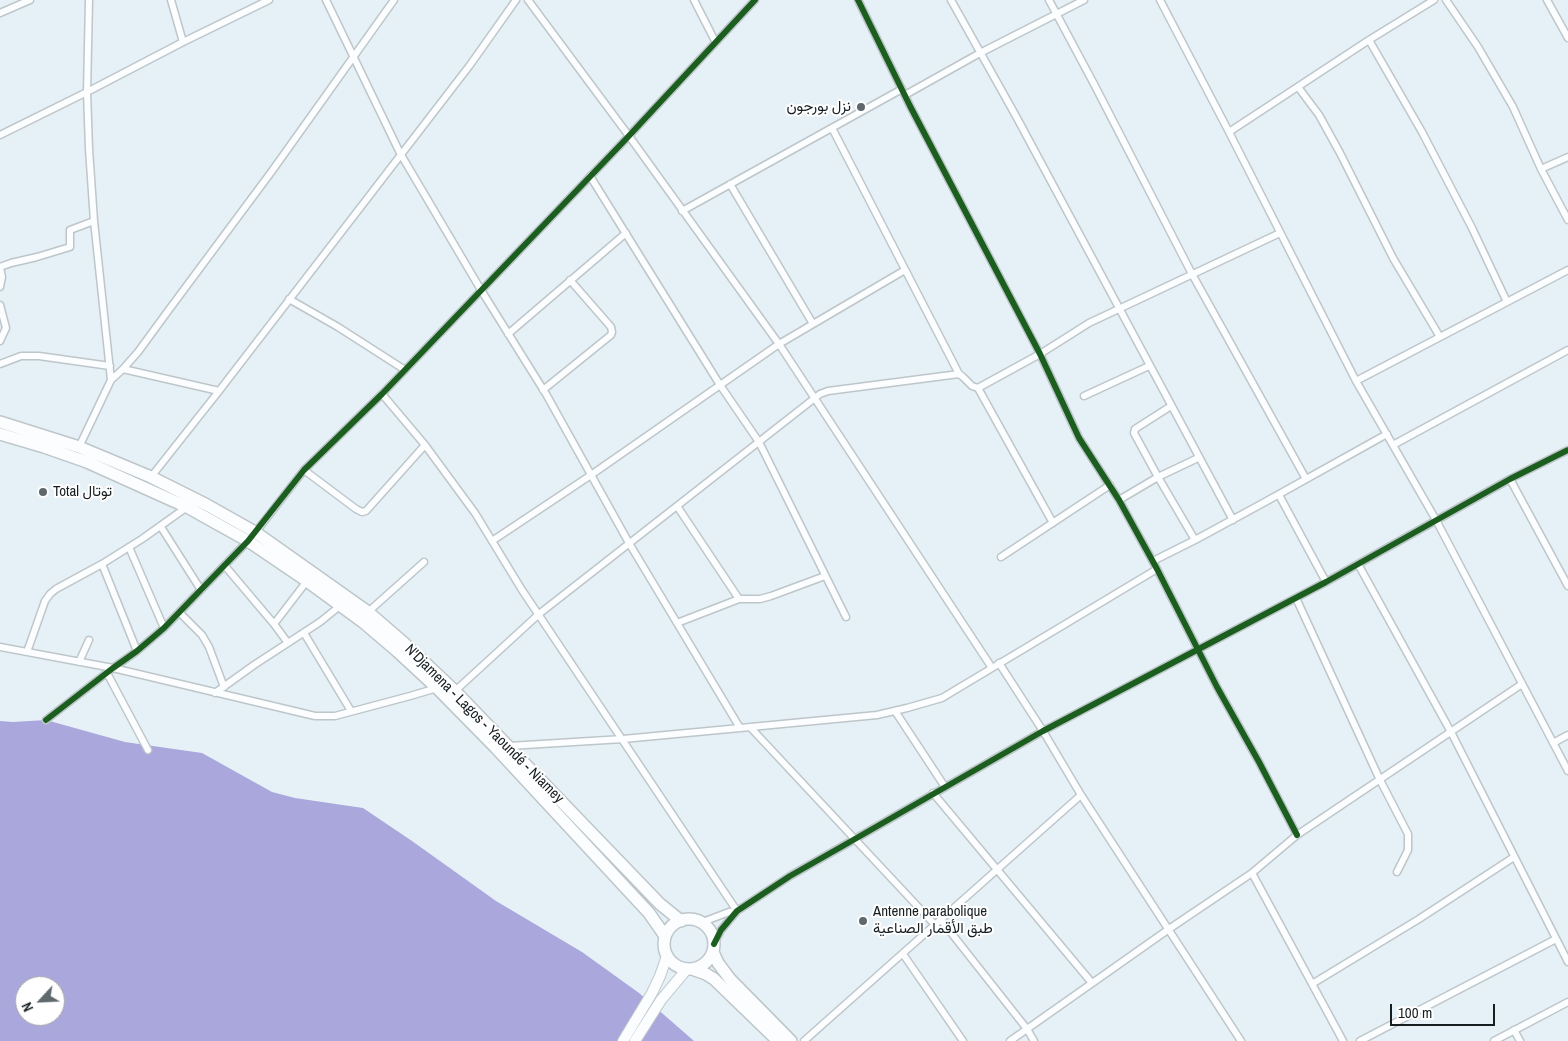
<!DOCTYPE html>
<html>
<head>
<meta charset="utf-8">
<style>
	body { margin:0 }
	#map { position:relative; width:1568px; height:1041px; overflow:hidden; background:#e6f1f7; font-family:"Archivo Narrow",sans-serif }
	canvas { display:block }
	.north { position:absolute; left:15px; top:976px; width:50px; height:50px; box-sizing:border-box; background:#fff; border:1px solid #a2a5a6; border-radius:50%; rotate:245deg; font-size:14px; font-weight:700; line-height:20px; text-align:center; color:#171e21 }
	.north::after { content:''; display:block; margin:auto; width:18px; height:22px; background:#5f686c; clip-path:polygon(50% 0,100% 100%,50% 72%,0 100%) }
	.scale { position:absolute; left:1390px; top:1004px; width:105px; height:22px; box-sizing:border-box; border:2px solid #171e21; border-top:0; padding-left:6px; font-size:15px; line-height:18px; white-space:nowrap; color:#171e21; -webkit-text-stroke:4px #fff; paint-order:stroke }
</style>
</head>
<body>
<div id="map">
<canvas width="1568" height="1041"></canvas>
<div class="north">N</div>
<div class="scale">100 m</div>
</div>
<script>
const ctx = document.querySelector('canvas').getContext('2d');
ctx.lineJoin = 'round';
function fill(path, color) { ctx.fillStyle = color; ctx.fill(path, 'evenodd'); }
const shape = rows => new Path2D(rows.map(r => 'M' + r).join(''));
function trace(path, color, width, dash) { ctx.strokeStyle = color; ctx.lineWidth = width; ctx.lineCap = dash ? 'butt' : 'round'; ctx.setLineDash(dash || []); ctx.stroke(path); }
function label(font, color, halo, rows, align = 'center') {
  ctx.font = font + ' "Archivo Narrow",Vazirmatn,sans-serif'; ctx.lineWidth = 4; ctx.setLineDash([]); ctx.textBaseline = 'middle'; ctx.strokeStyle = halo; ctx.fillStyle = color; for (const [text, x, y, turn = 0] of rows) {
    ctx.save(); ctx.translate(x, y); ctx.rotate((+turn || 0) * Math.PI / 180); ctx.textAlign = isNaN(turn) ? turn : align; if (halo) ctx.strokeText(text, 0, 0); ctx.fillText(text, 0, 0); ctx.restore();
  }
}
fill(shape([
	[46,720,125,742,202,753,272,792,295,798,363,808,412,841,496,901,582,952,639,993,694,1041,0,1041,0,721,13,722],
	[25,986,55,986,55,1016,25,1016]
]), '#aaa7dc');
const street = shape([
	[89,0,87,92,89,149,94,221,111,380],
	[171,0,183,42],
	[326,0,400,153,481,290,546,394,629,543,740,728],
	[528,0,629,136,779,344,992,668],
	[694,0,715,41],
	[858,0,910,106,1040,354,1079,438,1119,500,1157,569,1217,687,1259,762,1297,835],
	[951,0,1017,118,1233,520],
	[1049,0,1094,84,1192,274,1306,479],
	[1160,0,1229,132,1356,381,1436,520,1568,771],
	[1446,0,1478,47,1513,107,1541,169,1568,220],
	[1547,0,1568,38],
	[0,13,30,0],
	[1369,40,1422,132,1472,228,1507,302],
	[1298,87,1319,115,1340,153,1393,258,1440,337],
	[905,95,980,53,1084,0],
	[832,128,959,374,963,377,972,386,978,388,1053,523],
	[1229,132,1369,40,1434,0],
	[0,135,87,92,183,42,269,0],
	[1541,169,1568,157],
	[590,176,720,385,759,442,846,617],
	[730,184,813,324],
	[682,211,902,89],
	[0,267,11,263,37,257,70,247,70,230,94,221],
	[0,268,2,277,0,287],
	[289,299,338,327,405,370],
	[0,305,6,328,0,341],
	[508,334,626,233],
	[0,364,21,356,39,356,110,366],
	[123,369,219,391],
	[1356,381,1568,270],
	[978,388,1040,354,1089,323,1280,233],
	[543,390,611,335,612,332,611,327,570,280],
	[382,394,425,445,475,513,522,590,737,911],
	[1084,396,1149,366],
	[1171,406,1135,429,1134,433,1158,477,1195,540],
	[1393,445,1568,350],
	[79,447,111,380,123,369,138,352,168,311,272,171,394,0],
	[304,470,356,509,362,512,366,511,425,445],
	[151,477,219,391,470,65,516,0],
	[1510,479,1568,586],
	[1279,495,1326,582],
	[1119,500,1158,477,1198,458],
	[677,506,739,599],
	[161,527,201,590],
	[255,533,304,470,382,394,626,139,755,0],
	[492,541,591,475,779,344,905,270],
	[129,547,164,628],
	[1001,557,1110,485],
	[1153,561,1195,540,1265,502,1387,434],
	[102,564,137,651],
	[1358,564,1451,732,1568,962],
	[225,566,274,624,288,643],
	[1296,598,1380,780,1408,834,1408,850,1397,872],
	[368,612,424,562],
	[180,613,202,635,209,647,224,687],
	[677,623,739,599,760,599,771,596,825,576],
	[274,624,307,581],
	[304,633,351,711],
	[0,647,113,668,315,716,335,716,410,696,437,688],
	[27,652,45,601,50,594,56,589,102,564,142,539,187,507],
	[79,662,89,640],
	[107,673,148,750],
	[455,691,539,614,820,394,828,391,959,374],
	[215,693,254,665,320,622,341,605],
	[895,711,945,787],
	[46,720,113,668,137,651,164,628,248,541],
	[750,727,936,926],
	[1553,743,1568,735],
	[509,746,623,739,740,728,877,715,907,708,942,698,1157,569],
	[933,793,1092,983],
	[1081,795,1241,1041],
	[1252,873,1343,1041],
	[941,920,1027,1029,1034,1041],
	[700,923,729,912,737,911],
	[714,944,721,930,737,911,790,876,841,847,1043,731,1326,582,1510,479,1568,450],
	[903,954,963,1041],
	[1312,984,1419,919,1514,857],
	[1514,1030,1520,1041],
	[804,1041,1081,795,1043,731,999,663],
	[1010,1041,1169,929,1252,873,1297,835,1522,684],
	[1360,1041,1556,939],
	[1494,1041,1568,1002]
]);
const primary = shape([
	[623,1041,652,993,660,976,667,956],
	[635,1041,661,1000,687,969]
]);
const highway = shape([
	[0,422,79,447,151,477,207,505,255,532,368,612,404,643,455,691,660,904,681,921],
	[0,434,44,447,87,462,187,507,248,541,307,581,363,622,397,651,437,688,496,748,649,913,665,936],
	'664 944a25 25 0 1 1 50 0a25 25 0 1 1-50 0Z',
	[713,952,718,963,730,979,791,1041],
	[692,969,706,974,714,979,778,1041]
]);
trace(street, '#bec6ca', 9);
trace(primary, '#bec6ca', 12);
trace(highway, '#bec6ca', 14);
trace(street, '#fbfdfe', 6);
trace(primary, '#fbfdfe', 10);
trace(highway, '#fbfdfe', 11);
trace(shape([
	[858,0,910,106,1040,354,1079,438,1119,500,1157,569,1217,687,1259,762,1297,835],
	[46,720,113,668,137,651,164,628,248,541,304,470,382,394,626,139,755,0],
	[714,944,721,930,737,911,790,876,841,847,1043,731,1326,582,1510,479,1568,450]
]), '#1b5e20', 6);
for (const [x, y, r, color] of [
	[861,107,5,"#5f686c"],
	[43,492,5,"#5f686c"],
	[863,921,5,"#5f686c"]
]) { const dot = new Path2D(); dot.arc(x, y, r, 0, 2 * Math.PI); ctx.fillStyle = color; ctx.fill(dot); trace(dot, '#fff', 2); }
label('15px', '#171e21', '#fff', [
	["نزل بورجون",851,107,"right"],
	["Total توتال",53,492],
	["Antenne parabolique",873,912],
	["طبق الأقمار الصناعية",873,929]
], 'left');
label('15px', '#171e21', '#fff', [
	["N'Djamena - Lagos - Yaoundé - Niamey",484,724,45]
]);
</script>
</body>
</html>
